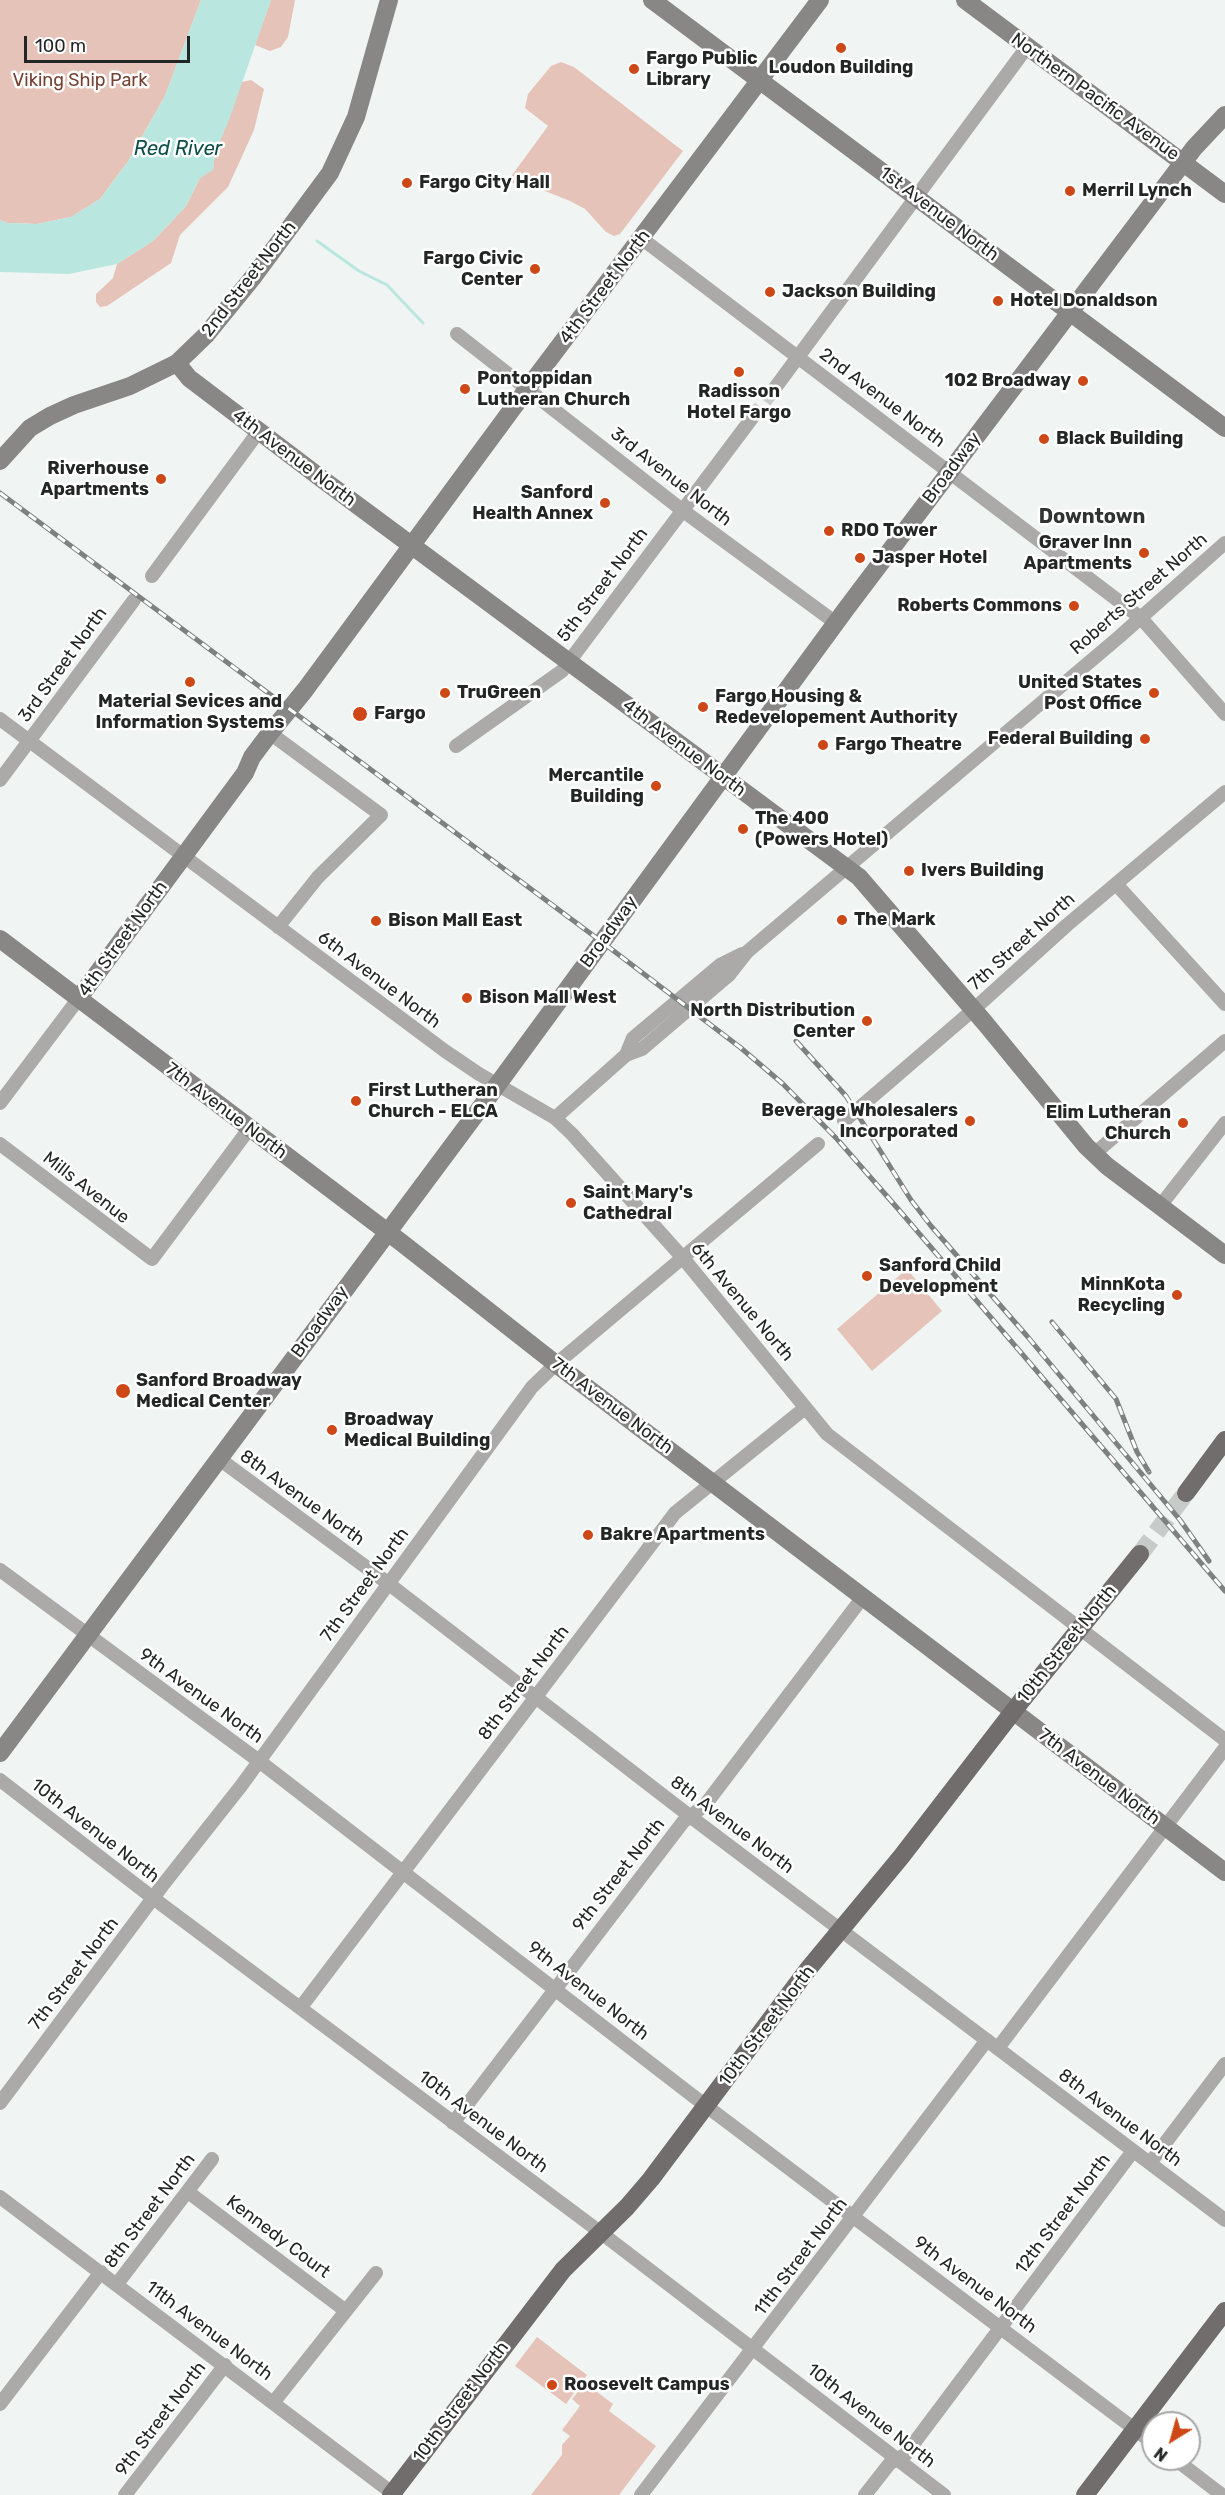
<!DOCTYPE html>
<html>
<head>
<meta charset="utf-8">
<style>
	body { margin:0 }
	#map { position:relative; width:1225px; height:2495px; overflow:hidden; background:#f0f5f4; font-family:Rubik,sans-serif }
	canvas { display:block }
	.north { position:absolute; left:1141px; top:2411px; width:60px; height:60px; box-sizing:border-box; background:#fff; border:2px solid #a7a8a8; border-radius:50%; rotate:217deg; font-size:16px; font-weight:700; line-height:24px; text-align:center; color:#242626 }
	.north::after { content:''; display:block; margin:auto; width:21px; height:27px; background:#ce4716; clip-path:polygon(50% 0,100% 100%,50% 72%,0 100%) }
	.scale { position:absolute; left:24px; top:36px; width:166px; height:27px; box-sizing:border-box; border:3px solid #242626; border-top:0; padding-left:8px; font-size:18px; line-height:21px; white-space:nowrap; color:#242626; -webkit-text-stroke:4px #fff; paint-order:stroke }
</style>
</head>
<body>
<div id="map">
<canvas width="1225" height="2495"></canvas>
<div class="north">N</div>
<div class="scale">100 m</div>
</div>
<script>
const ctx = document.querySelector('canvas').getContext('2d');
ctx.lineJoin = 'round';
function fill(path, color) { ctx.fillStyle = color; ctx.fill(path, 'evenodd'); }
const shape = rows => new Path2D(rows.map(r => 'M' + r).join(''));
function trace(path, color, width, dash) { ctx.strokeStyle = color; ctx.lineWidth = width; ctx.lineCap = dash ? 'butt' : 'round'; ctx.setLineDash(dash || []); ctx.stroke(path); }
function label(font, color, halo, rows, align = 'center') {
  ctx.font = font + ' Rubik,sans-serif'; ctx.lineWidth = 5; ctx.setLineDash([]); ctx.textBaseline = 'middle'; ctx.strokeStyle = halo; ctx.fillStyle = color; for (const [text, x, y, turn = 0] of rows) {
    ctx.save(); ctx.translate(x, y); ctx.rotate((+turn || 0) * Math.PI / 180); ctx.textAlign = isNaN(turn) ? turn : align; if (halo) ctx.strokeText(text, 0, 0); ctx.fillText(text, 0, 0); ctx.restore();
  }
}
fill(shape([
	[0,0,201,0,165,96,127,163,100,199,71,217,37,224,7,223,0,220],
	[271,0,295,0,288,37,281,47,270,51,255,45],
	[561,62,574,67,683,151,620,234,614,236,606,232,585,209,570,201,535,187,507,182,548,126,525,108,528,94,551,66],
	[251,80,264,89,254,130,228,187,180,235,171,263,107,306,100,307,96,302,96,294,113,278,117,264,153,241,186,206,200,178,213,169,215,153,242,82],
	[907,1269,942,1311,872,1371,837,1329],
	[537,2337,587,2375,566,2404,515,2366],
	[585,2383,613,2404,609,2411,656,2446,619,2495,531,2495,562,2455,562,2445,570,2436,562,2430,580,2406,572,2399]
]), '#e6c3b8');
fill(shape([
	[201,0,271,0,229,120,215,153,213,170,200,178,186,206,153,241,117,264,69,274,0,272,0,220,7,223,37,224,71,217,100,199,127,163,165,96]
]), '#b9e7df');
trace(shape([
	[317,241,359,271,387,285,423,323]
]), '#b9e7df', 3);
trace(shape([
	[752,418,775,388]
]), '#c7cccb', 14, [14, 7]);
trace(shape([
	[1140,1554,1186,1493]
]), '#c7cccb', 18, [18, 9]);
trace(shape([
	[641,238,1141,618,1225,714],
	[457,334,682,510,836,623],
	[775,388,1027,47],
	[152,576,259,431],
	[0,719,445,1051,479,1074,555,1118,572,1134,683,1258,827,1434,1225,1740],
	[456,746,562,671,752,418],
	[0,780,134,600],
	[1116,884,1225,1004],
	[278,927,318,877,381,815,278,739],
	[626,1055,633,1038,720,965,742,954],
	[0,1103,79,998],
	[555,1118,626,1055,642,1049,729,975,747,952,1119,637,1225,543],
	[844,1121,973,1010,1067,925,1225,792],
	[0,1144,152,1259,249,1129],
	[1094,1154,1225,1041],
	[1160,1206,1225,1123],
	[218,1458,389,1584,691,1817,1225,2220],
	[0,1570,259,1761,693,2096,1153,2443],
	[0,1780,153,1898,600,2232,944,2495],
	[301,2007,675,1513,805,1408],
	[998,2048,1225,1748],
	[0,2103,162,1886,241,1786,532,1387,556,1364,818,1144],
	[453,2123,683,1822,705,1805,863,1597],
	[1150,2163,1225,2064],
	[188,2192,346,2311],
	[0,2197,395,2495],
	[117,2284,212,2159],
	[273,2403,376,2273],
	[0,2404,101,2272],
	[1175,2459,1222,2495],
	[125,2495,225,2365],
	[641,2495,987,2040],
	[865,2495,890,2463,905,2455,1133,2151]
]), '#acaaa9', 14);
trace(shape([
	[652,0,1225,428],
	[965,0,1225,194],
	[177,363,189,378,322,479,859,877,985,1023,1086,1146,1107,1166,1225,1255],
	[0,461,30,428,50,416,74,405,130,386,177,363,206,335,254,276,330,173,356,117,389,0],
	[0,939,402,1243,556,1364,1225,1872],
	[79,998,245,773,252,757,270,733,305,690,527,389,820,0],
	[0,1753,484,1103,846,609,1194,148,1225,115]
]), '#898686', 18);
trace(shape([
	[1186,1493,1225,1440],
	[391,2495,563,2270,627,2207,651,2179,809,1968,901,1857,1022,1700,1140,1554],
	[1085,2495,1225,2311]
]), '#716d6c', 18);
const rail = shape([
	[0,493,602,942,741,1048,783,1084,837,1139,899,1210,1225,1591],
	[796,1041,846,1096,911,1200,931,1226,1027,1336,1180,1520,1209,1561],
	[1052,1322,1116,1399,1137,1452,1149,1472]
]);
trace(rail, '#7d8180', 5);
trace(rail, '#fff', 3, [9]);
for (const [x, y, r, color] of [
	[841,48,6,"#ce4716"],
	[634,69,6,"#ce4716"],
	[407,183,6,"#ce4716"],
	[1070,191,6,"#ce4716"],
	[535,269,6,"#ce4716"],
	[770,292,6,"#ce4716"],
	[998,301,6,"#ce4716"],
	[739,372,6,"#ce4716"],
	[1083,381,6,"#ce4716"],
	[465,389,6,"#ce4716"],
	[1044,439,6,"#ce4716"],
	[161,479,6,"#ce4716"],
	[605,503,6,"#ce4716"],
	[829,531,6,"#ce4716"],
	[1144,553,6,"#ce4716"],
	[860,558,6,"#ce4716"],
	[1074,606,6,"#ce4716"],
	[190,682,6,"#ce4716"],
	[445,693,6,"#ce4716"],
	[1154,693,6,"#ce4716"],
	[703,707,6,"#ce4716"],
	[360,714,8,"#ce4716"],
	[1145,739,6,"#ce4716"],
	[823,745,6,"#ce4716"],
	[656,786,6,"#ce4716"],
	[743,829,6,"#ce4716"],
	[909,871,6,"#ce4716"],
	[842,920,6,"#ce4716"],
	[376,921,6,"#ce4716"],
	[467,998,6,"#ce4716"],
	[867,1021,6,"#ce4716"],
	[356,1101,6,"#ce4716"],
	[970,1121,6,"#ce4716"],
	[1183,1123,6,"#ce4716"],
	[571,1203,6,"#ce4716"],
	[867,1276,6,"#ce4716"],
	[1177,1295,6,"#ce4716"],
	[123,1391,8,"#ce4716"],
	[332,1430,6,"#ce4716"],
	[588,1535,6,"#ce4716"],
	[552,2385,6,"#ce4716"]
]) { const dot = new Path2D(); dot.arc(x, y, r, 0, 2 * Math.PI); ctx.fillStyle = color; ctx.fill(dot); trace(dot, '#fff', 2); }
label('bold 18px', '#242626', '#fff', [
	["Fargo Public",646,59],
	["Library",646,80],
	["Loudon Building",841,68,"center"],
	["Fargo City Hall",419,183],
	["Merril Lynch",1082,191],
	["Fargo Civic",523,259,"right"],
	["Center",523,280,"right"],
	["Jackson Building",782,292],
	["Hotel Donaldson",1010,301],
	["Pontoppidan",477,379],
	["Lutheran Church",477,400],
	["102 Broadway",1071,381,"right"],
	["Radisson",739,392,"center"],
	["Hotel Fargo",739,413,"center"],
	["Black Building",1056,439],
	["Riverhouse",149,469,"right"],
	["Apartments",149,490,"right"],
	["Sanford",593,493,"right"],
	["Health Annex",593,514,"right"],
	["RDO Tower",841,531],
	["Graver Inn",1132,543,"right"],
	["Apartments",1132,564,"right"],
	["Jasper Hotel",872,558],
	["Roberts Commons",1062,606,"right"],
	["United States",1142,683,"right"],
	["Post Office",1142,704,"right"],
	["TruGreen",457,693],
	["Fargo Housing &",715,697],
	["Redevelopement Authority",715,718],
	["Material Sevices and",190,702,"center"],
	["Information Systems",190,723,"center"],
	["Fargo",374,714],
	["Federal Building",1133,739,"right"],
	["Fargo Theatre",835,745],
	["Mercantile",644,776,"right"],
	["Building",644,797,"right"],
	["The 400",755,819],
	["(Powers Hotel)",755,840],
	["Ivers Building",921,871],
	["The Mark",854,920],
	["Bison Mall East",388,921],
	["Bison Mall West",479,998],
	["North Distribution",855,1011,"right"],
	["Center",855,1032,"right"],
	["First Lutheran",368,1091],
	["Church - ELCA",368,1112],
	["Beverage Wholesalers",958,1111,"right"],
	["Incorporated",958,1132,"right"],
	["Elim Lutheran",1171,1113,"right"],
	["Church",1171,1134,"right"],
	["Saint Mary's",583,1193],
	["Cathedral",583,1214],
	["Sanford Child",879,1266],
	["Development",879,1287],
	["MinnKota",1165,1285,"right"],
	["Recycling",1165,1306,"right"],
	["Sanford Broadway",136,1381],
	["Medical Center",136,1402],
	["Broadway",344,1420],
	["Medical Building",344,1441],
	["Bakre Apartments",600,1535],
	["Roosevelt Campus",564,2385]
], 'left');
label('18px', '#774131', '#fff', [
	["Viking Ship Park",80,81]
]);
label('18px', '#242626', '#fff', [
	["Northern Pacific Avenue",1095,97,36],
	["1st Avenue North",939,214,37],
	["2nd Street North",249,279,-52],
	["4th Street North",605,287,-53],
	["2nd Avenue North",882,398,37],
	["4th Avenue North",294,458,37],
	["Broadway",952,468,-53],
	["3rd Avenue North",671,477,38],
	["5th Street North",603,585,-53],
	["Roberts Street North",1139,594,-41],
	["3rd Street North",63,665,-54],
	["4th Avenue North",684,748,37],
	["Broadway",609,932,-54],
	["4th Street North",123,939,-54],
	["7th Street North",1022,942,-42],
	["6th Avenue North",379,980,37],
	["7th Avenue North",226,1111,37],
	["Mills Avenue",86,1188,38],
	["6th Avenue North",742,1302,50],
	["Broadway",320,1322,-54],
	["7th Avenue North",612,1406,37],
	["8th Avenue North",302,1498,36],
	["7th Street North",365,1585,-54],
	["10th Street North",1067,1644,-51],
	["8th Street North",524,1683,-53],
	["9th Avenue North",201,1696,36],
	["7th Avenue North",1099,1777,37],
	["8th Avenue North",732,1825,37],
	["10th Avenue North",95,1831,38],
	["9th Street North",619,1875,-52],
	["7th Street North",74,1974,-53],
	["9th Avenue North",588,1991,38],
	["10th Street North",767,2026,-53],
	["8th Avenue North",1120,2118,37],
	["10th Avenue North",483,2122,37],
	["8th Street North",150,2211,-53],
	["12th Street North",1063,2214,-53],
	["Kennedy Court",278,2237,37],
	["11th Street North",801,2257,-53],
	["9th Avenue North",975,2285,37],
	["11th Avenue North",209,2331,37],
	["10th Street North",461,2402,-53],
	["10th Avenue North",871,2416,38],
	["9th Street North",161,2419,-53]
]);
label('italic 20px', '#0d4f48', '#fff', [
	["Red River",178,149]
]);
label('bold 20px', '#2f3332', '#fff', [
	["Downtown",1092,517]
]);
</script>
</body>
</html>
